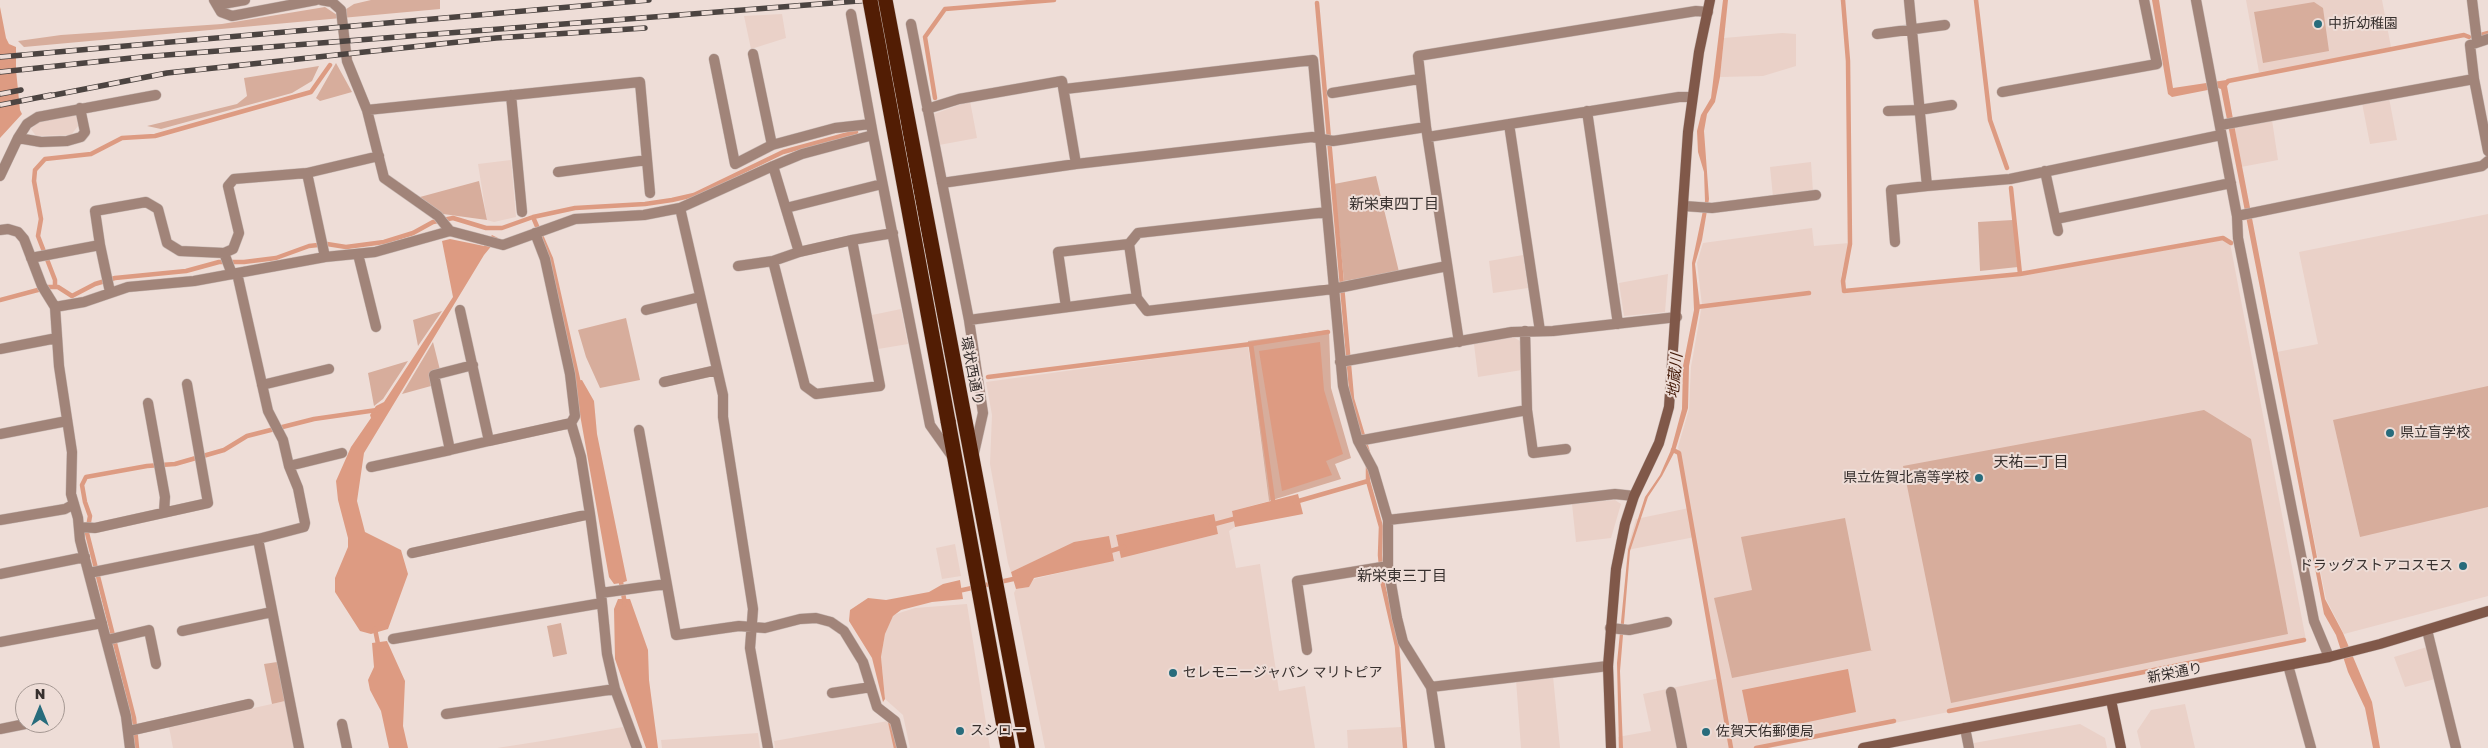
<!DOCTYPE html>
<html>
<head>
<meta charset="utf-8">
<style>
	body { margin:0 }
	#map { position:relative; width:2488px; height:748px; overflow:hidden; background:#eeddd7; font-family:"Golos Text",sans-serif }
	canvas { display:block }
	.north { position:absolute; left:15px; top:683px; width:50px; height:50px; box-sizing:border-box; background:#eeddd7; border:1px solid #a59893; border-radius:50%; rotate:0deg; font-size:14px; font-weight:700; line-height:20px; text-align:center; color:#37302e }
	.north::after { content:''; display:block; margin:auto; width:18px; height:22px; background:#286c7c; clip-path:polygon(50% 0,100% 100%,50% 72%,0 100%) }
</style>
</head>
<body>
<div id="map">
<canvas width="2488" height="748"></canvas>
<div class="north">N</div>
</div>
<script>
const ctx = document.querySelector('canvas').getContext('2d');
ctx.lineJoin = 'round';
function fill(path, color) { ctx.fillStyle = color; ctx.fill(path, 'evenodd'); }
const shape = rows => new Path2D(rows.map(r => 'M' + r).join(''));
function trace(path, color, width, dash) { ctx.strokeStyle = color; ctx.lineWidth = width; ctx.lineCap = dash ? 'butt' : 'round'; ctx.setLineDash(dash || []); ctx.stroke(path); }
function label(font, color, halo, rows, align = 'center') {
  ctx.font = font + ' "Golos Text","Noto Sans JP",sans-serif'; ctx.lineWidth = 4; ctx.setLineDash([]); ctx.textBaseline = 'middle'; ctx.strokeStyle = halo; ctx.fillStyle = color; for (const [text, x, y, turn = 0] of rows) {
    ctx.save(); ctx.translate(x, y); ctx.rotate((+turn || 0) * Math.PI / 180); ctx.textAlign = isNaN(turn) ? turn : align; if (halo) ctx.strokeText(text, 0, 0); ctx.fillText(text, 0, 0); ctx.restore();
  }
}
fill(shape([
	[2246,0,2382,0,2391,47,2310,65,2259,72],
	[782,14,786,38,751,49,744,16],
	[1782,33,1796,34,1796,66,1763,76,1720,77,1724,38],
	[2389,98,2397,140,2370,144,2362,103],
	[970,101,977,138,939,145,934,114],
	[76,112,78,126,71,135,36,136,31,129,40,121],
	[2272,120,2278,160,2241,167,2235,128],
	[511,160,516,217,494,222,487,220,478,164],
	[1811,162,1813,192,1773,197,1770,167],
	[2488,214,2488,596,2344,634,2326,599,2277,352,2318,344,2299,252],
	[1812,228,1814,246,1849,243,1841,276,1841,290,1844,293,2021,275,2223,240,2230,243,2306,640,1770,748,1618,748,1618,737,1651,731,1643,694,1720,678,1695,537,1627,550,1636,519,1689,508,1678,447,1689,409,1691,367,1702,305,1697,263,1703,243],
	[1523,255,1528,288,1493,293,1489,261],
	[1668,274,1665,312,1624,316,1619,283],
	[901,309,908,344,878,349,872,315],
	[1513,337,1520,341,1522,370,1478,377,1474,344],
	[1248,346,1269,501,1232,511,1235,527,1229,531,1236,568,1260,564,1279,691,1305,686,1315,748,1045,748,1014,593,1016,589,1028,587,1034,579,1114,560,1109,537,1074,543,1011,572,1008,563,990,464,992,415,986,382],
	[1213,514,1218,534,1121,557,1116,535],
	[1615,500,1621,504,1611,538,1576,542,1572,504],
	[955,544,961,576,942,579,936,548],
	[967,604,990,748,910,748,903,715,885,699,881,657,885,634,893,615,915,608],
	[2427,647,2435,679,2405,687,2394,657],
	[1553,676,1560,748,1521,748,1516,680],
	[285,701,294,748,173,748,169,727],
	[2185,704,2195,748,2141,748,2137,731,2151,710],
	[888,721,894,748,775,748,774,741],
	[2080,724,2105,738,2107,748,1975,748,1974,743],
	[623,727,632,748,497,748,542,741],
	[1401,727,1402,748,1348,748,1347,730],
	[758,733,760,748,662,748,661,740]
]), '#ead1c8');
fill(shape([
	[371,0,440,0,440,9,24,47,18,41,61,35,222,24,325,7,337,15,354,4],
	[2314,2,2323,8,2329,51,2263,63,2254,12],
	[336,63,352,92,320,101,316,98],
	[319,66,312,81,292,93,161,129,147,126,237,104,247,96,244,78],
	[1376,176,1399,272,1344,281,1334,184],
	[479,181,487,220,443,214,420,197],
	[2013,220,2018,267,1980,271,1978,222],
	[442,311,418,346,413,320],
	[626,318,640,380,600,388,586,357,578,330],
	[1329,330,1331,388,1351,458,1335,464,1341,479,1269,501,1248,341],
	[433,342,440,370,429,373,431,386,402,394],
	[408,361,383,399,374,406,368,373],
	[2488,386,2488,507,2360,537,2333,420],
	[2204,410,2251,439,2288,634,1951,703,1903,466],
	[1845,518,1871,650,1873,650,1732,678,1714,598,1752,590,1741,537],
	[561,623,567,654,553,657,547,626],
	[277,662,285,701,272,704,264,664]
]), '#d7ad9c');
fill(shape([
	[1723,0,1728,0,1720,77,1715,102,1707,114,1704,131,1709,199,1702,240,1695,264,1700,307,1689,366,1688,408,1675,451,1662,476,1648,497,1630,551,1620,671,1623,748,1619,748,1617,663,1628,550,1645,497,1660,475,1671,450,1682,409,1683,366,1694,310,1692,263,1705,201,1704,172,1698,152,1697,131,1701,115,1711,98],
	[2152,0,2159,0,2173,88,2233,79,2227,86,2233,119,2325,599,2343,633,2372,702,2380,748,2373,748,2365,708,2348,672,2336,635,2324,614,2221,89,2218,88,2172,97,2168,94],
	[0,7,6,38,9,44,16,47,16,70,20,110,22,114,0,138],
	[492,235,498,238,484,255,364,453,357,501,365,532,401,550,408,574,388,629,371,634,360,631,335,592,335,578,348,547,348,538,338,500,336,481,351,447,371,418,370,415,376,406,384,402,453,297,442,241,450,239,484,246],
	[1320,342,1324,390,1343,454,1326,461,1332,475,1282,491,1259,351],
	[582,380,594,401,597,434,627,581,621,583,614,584,609,577,574,381],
	[1298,494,1303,514,1235,527,1232,511],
	[1214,514,1218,534,1121,558,1116,535],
	[1109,536,1114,561,1034,578,1029,587,1016,589,1011,572,1074,542],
	[960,580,963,599,932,602,901,610,893,616,885,634,881,657,885,699,883,702,872,658,849,621,850,610,868,598,886,600,929,592,943,584],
	[618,599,630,599,648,650,649,680,658,748,646,748,615,659,614,609],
	[387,641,405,681,403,726,408,748,389,748,381,711,370,690,368,680,374,667,372,643],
	[1848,669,1856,712,1751,734,1742,690]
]), '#dd9b82');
trace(shape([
	[1843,0,1848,61,1850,244,1843,281,1844,291,2020,274,2223,238,2231,243],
	[1976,0,1990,120,2007,168],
	[1317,3,1352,399,1368,453],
	[2481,35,2488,33],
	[2228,81,2464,35,2469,37],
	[935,98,925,37,945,9,1054,0],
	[2011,188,2020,274],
	[533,217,551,259,579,384],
	[55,287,55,280,38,236,41,219,34,181,35,170,45,159,91,154,122,138,155,136,311,92,330,65],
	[0,300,49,287,58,287,72,296,95,284,115,278,186,271,219,262,244,262,276,258,309,246,327,244,346,247,384,242,413,233,433,222,453,218,486,228,502,228,533,217,575,208,645,204,672,200,694,195,783,152,856,132],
	[1697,307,1809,293],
	[988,377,1251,344],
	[1673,450,1679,453,1731,748],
	[1368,466,1368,481,1381,527,1380,555,1383,585,1397,646,1405,748],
	[1273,500,1251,344,1328,332],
	[1295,502,1368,481],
	[1211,525,1237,518],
	[1107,552,1124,547],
	[620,577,625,604],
	[958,591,1018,578],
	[375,629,379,649],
	[1949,711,2304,640],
	[890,721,896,748],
	[137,748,134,718,87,533,90,516,85,502,82,485,86,477,147,466,175,464,224,450,247,436,314,419,377,410],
	[1756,748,1894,721]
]), '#dd9b82', 4.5);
const street = shape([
	[214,0,221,12,232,16,316,0],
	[321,0,332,2,341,10,347,61,367,110,384,178,438,216,450,231,503,245,575,219,644,215,680,208,723,395,723,417,753,609,750,648,768,748],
	[1909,0,1927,186,2010,179,2221,135],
	[2196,0,2237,216,2238,238,2314,621,2329,657],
	[2472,0,2477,41],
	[217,5,245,0],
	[851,14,873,135,930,425,952,456],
	[911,24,969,320,983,413,974,453],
	[1877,34,1945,25],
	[753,54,772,145],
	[714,59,735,164,772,145,835,128,871,124],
	[2474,79,2470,45,2488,39],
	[1065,89,1313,60,1343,386,1358,441,1373,469,1388,520,1388,566,1397,618,1403,642,1431,687,1440,748],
	[2002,92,2157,64,2144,0],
	[1332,93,1419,79],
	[511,95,522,212],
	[927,109,959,99,1062,81,1076,164],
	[367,110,640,82,650,193],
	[1587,111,1618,324],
	[1888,111,1919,110,1952,105],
	[1509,124,1540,331],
	[2221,125,2474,79,2488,151],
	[1426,127,1418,56,1696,11,1708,12],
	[1428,137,1679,97,1692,97],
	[18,138,41,142,67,141,81,137,85,132,80,108],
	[2045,171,2058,231],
	[558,172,647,160],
	[307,173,325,257],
	[0,176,18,138,27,124,38,117,156,95],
	[942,183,1076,164,1312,137,1333,141,1426,127,1459,342],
	[1684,206,1712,208,1816,195],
	[680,208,773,166],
	[786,208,882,184],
	[2237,216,2482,166,2488,161],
	[2056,219,2231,183],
	[0,230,8,229,18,232,24,239,42,286,55,307,84,302,128,287,194,281,325,257,375,252,450,231],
	[535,233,545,259,570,374,575,416,571,423],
	[852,240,880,386,816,394,805,386,773,261,799,252,852,240,893,233],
	[1895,242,1891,190,1927,186],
	[1129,244,1137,298],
	[100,245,110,292],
	[799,252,773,166,802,154,873,135],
	[224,253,232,274],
	[358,254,376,327],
	[31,258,100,245,95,211,146,202,158,209,167,243,180,251,224,253,233,249,239,233,228,186,234,179,307,173,379,156],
	[738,266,773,261],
	[237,273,268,411,283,440,289,466,298,488,305,523,304,527,258,539,299,748],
	[55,307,59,366,72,452,71,494,78,518,80,540,126,716,130,748],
	[1066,307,1058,252,1129,244,1138,233,1327,212],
	[646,310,700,297],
	[969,320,1137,298,1147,311,1333,289,1447,266],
	[0,349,57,338],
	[1340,362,1512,332,1553,331,1677,317],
	[664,382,717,370],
	[262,385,329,369],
	[148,403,165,497,164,512],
	[1527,410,1533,453,1566,449],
	[639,430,676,635,739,626,765,628,800,619,816,618,831,622,844,631,863,662,877,707,895,721,902,748],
	[0,434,67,421],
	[489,441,571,423,581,457,590,514,601,593,607,654,615,689,637,748],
	[1358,441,1527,410,1525,331],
	[450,450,489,441,460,310],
	[289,466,342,453],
	[371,467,450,450,434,375,473,365],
	[0,520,65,509,74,504],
	[1388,520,1615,494,1634,496],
	[79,527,95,528,208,503,187,384],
	[412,553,590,514],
	[89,573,258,539],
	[0,574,85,557],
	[601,593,666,584],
	[1610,628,1629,630,1667,622],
	[2427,630,2456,748],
	[182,631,272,612],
	[393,639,602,603],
	[107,640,149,630,156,664],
	[0,642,102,623],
	[1307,650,1297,581,1388,566],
	[2288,665,2311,748],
	[1431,687,1608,666],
	[1671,692,1682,748],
	[832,693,871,687],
	[446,714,615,689],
	[342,724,347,748],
	[1965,728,1969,748],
	[0,729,30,723],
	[129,731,249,704]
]);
const secondary = shape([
	[2111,700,2121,748],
	[1611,748,1608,666,1616,569,1625,524,1634,496,1659,443,1669,407,1688,132,1699,52,1710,0],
	[1863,748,2329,657,2380,644,2488,611]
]);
const highway = shape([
	[885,0,1027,748],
	[948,421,1008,748]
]);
trace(street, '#c9bab5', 11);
trace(secondary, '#c9bab5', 11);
trace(highway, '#c9bab5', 16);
trace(street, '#a18479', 10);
trace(secondary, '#805849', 10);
trace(highway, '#521d04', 15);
const rail = shape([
	[0,57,649,0],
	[0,72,141,57,871,0],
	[0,94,21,90],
	[44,97,167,73,496,38,645,28],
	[0,105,51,95]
]);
trace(rail, '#4c4441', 5.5);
trace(rail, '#eeddd7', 4, [11]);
const highwayBridge = shape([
	[870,0,948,421]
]);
trace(highwayBridge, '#c9bab5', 16, []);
trace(highwayBridge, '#521d04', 15);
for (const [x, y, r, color] of [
	[2318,24,5,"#286c7c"],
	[2390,433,5,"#286c7c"],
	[1979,478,5,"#286c7c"],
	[2463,566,5,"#286c7c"],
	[1173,673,5,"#286c7c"],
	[960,731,5,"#286c7c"],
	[1706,732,5,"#286c7c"]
]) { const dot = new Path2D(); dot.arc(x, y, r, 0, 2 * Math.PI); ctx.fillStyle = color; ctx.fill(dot); trace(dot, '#eeddd7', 2); }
label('14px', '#37302e', '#eeddd7', [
	["中折幼稚園",2328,24],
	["県立盲学校",2400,433],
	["県立佐賀北高等学校",1969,478,"right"],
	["ドラッグストアコスモス",2453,566,"right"],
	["セレモニージャパン マリトピア",1183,673],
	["スシロー",970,731],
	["佐賀天佑郵便局",1716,732]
], 'left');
label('14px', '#37302e', '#eeddd7', [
	["環状西通り",972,371,79],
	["新栄通り",2175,673,-11]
]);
label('15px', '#37302e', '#eeddd7', [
	["新栄東四丁目",1394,204],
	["天祐二丁目",2031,462],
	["新栄東三丁目",1402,576]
]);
label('italic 15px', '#451b09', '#eeddd7', [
	["地蔵川",1675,376,-85]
]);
</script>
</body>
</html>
